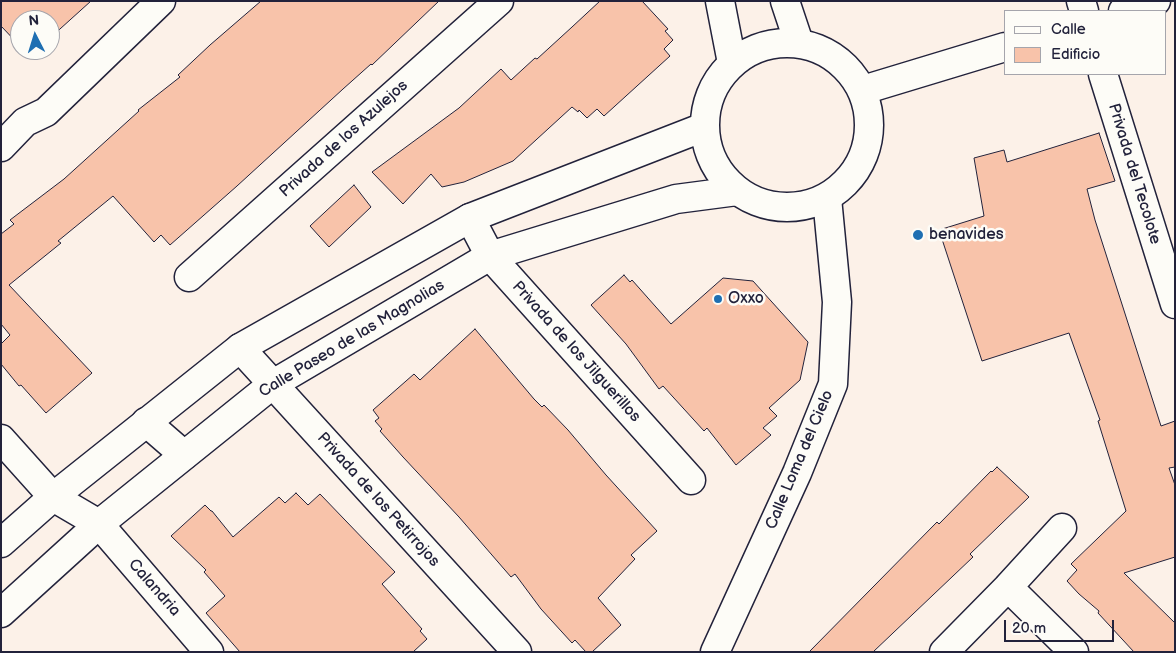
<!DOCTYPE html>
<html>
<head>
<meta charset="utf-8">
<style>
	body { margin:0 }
	#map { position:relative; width:1176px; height:653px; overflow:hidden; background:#fcf1e8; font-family:"Balsamiq Sans",sans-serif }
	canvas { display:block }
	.frame { position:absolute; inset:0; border:2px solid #22223b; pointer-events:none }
	.legend { position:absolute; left:1004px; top:10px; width:162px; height:65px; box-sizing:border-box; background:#fdfcf7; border:1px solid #a5a5ac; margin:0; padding:6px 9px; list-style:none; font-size:15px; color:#22223b }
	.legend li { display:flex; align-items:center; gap:10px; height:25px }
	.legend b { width:25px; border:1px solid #a5a5ac }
	.north { position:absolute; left:10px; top:10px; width:50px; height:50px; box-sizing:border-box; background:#fdfcf7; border:1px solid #a5a5ac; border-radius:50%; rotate:355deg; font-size:14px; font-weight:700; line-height:20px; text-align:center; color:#22223b }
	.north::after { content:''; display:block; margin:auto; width:18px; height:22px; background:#1f6fb2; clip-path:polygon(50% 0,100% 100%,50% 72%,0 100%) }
	.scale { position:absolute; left:1004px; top:620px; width:110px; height:22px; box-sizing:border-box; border:2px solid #22223b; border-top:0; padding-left:6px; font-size:15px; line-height:18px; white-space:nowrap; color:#22223b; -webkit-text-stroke:4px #fdfcf7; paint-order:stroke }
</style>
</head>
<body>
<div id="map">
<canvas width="1176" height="653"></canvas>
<div class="frame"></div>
<ul class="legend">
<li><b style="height:6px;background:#fdfcf7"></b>Calle</li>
<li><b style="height:14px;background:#f8c3aa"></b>Edificio</li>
</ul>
<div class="north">N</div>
<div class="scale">20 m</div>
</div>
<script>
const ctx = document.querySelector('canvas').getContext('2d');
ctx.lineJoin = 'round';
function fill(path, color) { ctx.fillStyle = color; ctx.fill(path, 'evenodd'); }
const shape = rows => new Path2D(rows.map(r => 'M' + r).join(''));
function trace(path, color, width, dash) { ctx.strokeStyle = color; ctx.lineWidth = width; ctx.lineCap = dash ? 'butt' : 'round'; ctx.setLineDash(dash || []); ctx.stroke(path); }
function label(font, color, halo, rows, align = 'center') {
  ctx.font = font + ' "Balsamiq Sans",sans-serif'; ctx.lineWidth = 5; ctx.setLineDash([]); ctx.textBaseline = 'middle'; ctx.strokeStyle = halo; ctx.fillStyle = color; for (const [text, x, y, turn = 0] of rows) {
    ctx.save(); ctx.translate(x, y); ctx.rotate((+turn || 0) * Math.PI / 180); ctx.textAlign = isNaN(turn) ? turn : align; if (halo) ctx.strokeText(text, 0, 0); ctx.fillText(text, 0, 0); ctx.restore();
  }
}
const building = shape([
	[1,1,91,1,50,38,50,20,20,20,20,46,1,26,1,1],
	[261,1,439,1,372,65,371,64,343,89,237,186,170,245,161,235,154,242,113,196,58,241,61,243,9,285,92,373,46,413,21,385,19,386,1,364,1,344,10,335,1,324,1,234,14,224,10,220,64,179,139,111,138,110,180,77,178,75,210,45,261,1],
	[600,1,642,1,668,29,665,31,673,40,664,49,670,56,604,116,597,109,587,118,579,110,578,112,572,107,513,161,464,182,442,187,431,174,403,204,372,172,459,108,501,69,511,80,535,58,537,59,572,27,600,1],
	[1099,133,1115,181,1087,189,1095,220,1161,426,1175,421,1175,467,1169,468,1175,485,1175,557,1124,573,1175,623,1175,652,1134,652,1098,613,1099,611,1079,594,1067,581,1077,570,1071,564,1126,511,1098,421,1100,420,1069,333,982,361,939,230,984,216,974,158,1004,150,1007,162,1099,133],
	[354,185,371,207,329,247,310,226,354,185],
	[624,275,630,282,632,280,671,324,723,278,753,281,808,342,800,380,769,408,777,416,763,428,771,435,736,465,707,428,704,431,663,386,659,389,626,344,591,305,624,275],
	[475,329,534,399,542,407,544,405,568,430,606,475,657,531,631,555,635,559,598,598,621,625,592,652,586,652,575,640,572,643,541,609,515,574,511,577,459,517,403,457,380,431,382,429,375,421,379,418,373,410,414,374,420,380,475,329],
	[997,467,1029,497,970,554,973,557,873,652,809,652,937,522,939,524,991,471,992,472,997,467],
	[296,493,308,505,320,494,395,572,382,584,422,629,420,631,427,639,413,652,240,652,206,613,225,596,204,572,206,570,171,536,205,505,211,511,212,511,233,537,279,497,285,503,296,493]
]);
fill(building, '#f8c3aa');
trace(building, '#22223b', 1);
const street = shape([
	[720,1,732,63],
	[785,1,799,43],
	[1081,1,1084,11],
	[1123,11,1156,1],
	[1103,74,1175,304],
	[863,90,1005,47],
	[1,147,25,122,46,112,161,1],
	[470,218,490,256,691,480],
	[189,277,499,1],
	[240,348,517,652],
	[146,422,184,455],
	[1,439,53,497,99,524,209,652],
	[1008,587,1074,652],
	[715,652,797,473,833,384,837,302,827,198],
	[944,652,1008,587,1062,528]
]);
const secondary = shape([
	'705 125a82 82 0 1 1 164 0a82 82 0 1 1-164 0Z',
	[1,543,53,497,240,348,470,218,704,127],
	[1,613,99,524,273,384,490,256,676,199,737,191]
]);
trace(street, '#22223b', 31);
trace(secondary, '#22223b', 31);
trace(street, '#fdfcf7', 28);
trace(secondary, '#fdfcf7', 28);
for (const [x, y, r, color] of [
	[918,235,6,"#1f6fb2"],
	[718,299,5,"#1f6fb2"]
]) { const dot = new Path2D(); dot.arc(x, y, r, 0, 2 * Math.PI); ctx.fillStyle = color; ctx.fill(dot); trace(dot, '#fdfcf7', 2); }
label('16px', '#22223b', '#fdfcf7', [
	["Privada de los Azulejos",344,139,-42],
	["Privada del Tecolote",1134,174,73],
	["Calle Paseo de las Magnolias",352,339,-31],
	["Privada de los Jilguerillos",576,352,48],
	["Calle Loma del Cielo",800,460,-67],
	["Privada de los Petirrojos",378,500,48],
	["Calandria",154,588,49]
]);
label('16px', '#22223b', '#fdfcf7', [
	["benavides",929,235],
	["Oxxo",728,299]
], 'left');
</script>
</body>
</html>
